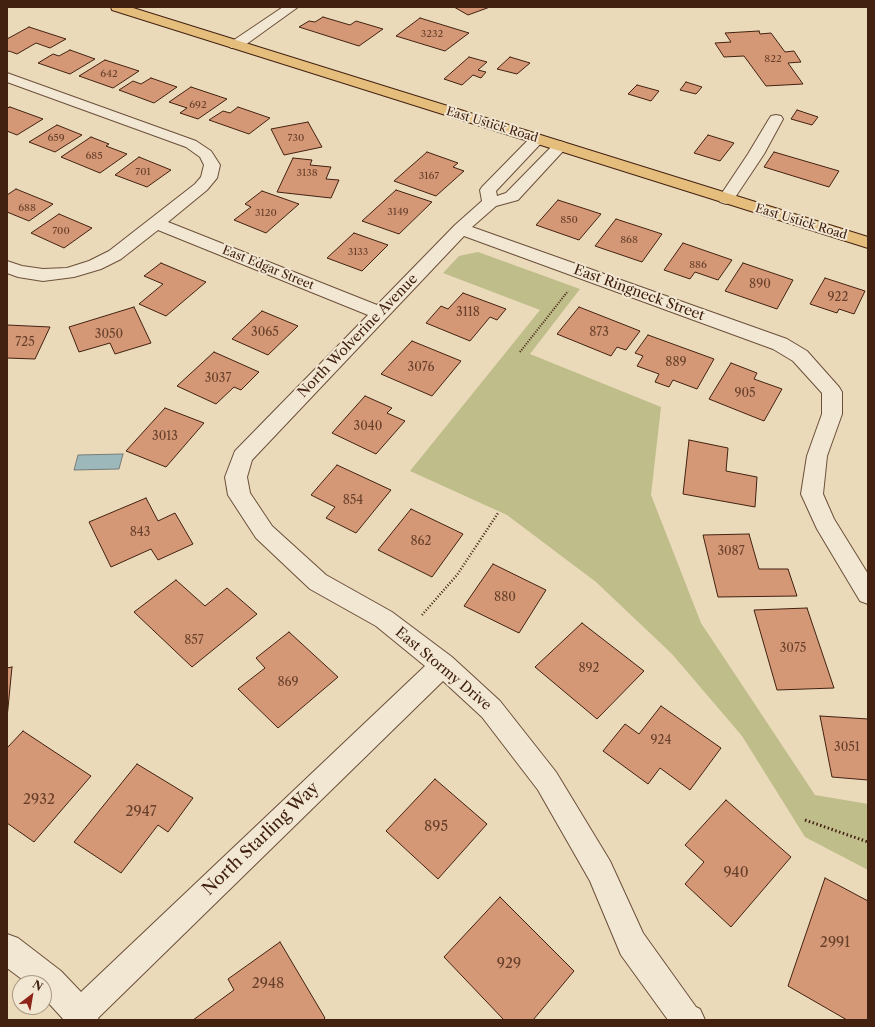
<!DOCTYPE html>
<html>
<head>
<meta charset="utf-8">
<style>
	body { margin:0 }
	#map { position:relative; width:875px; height:1027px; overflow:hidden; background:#eadaba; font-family:"Libre Caslon Text",serif }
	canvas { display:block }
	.frame { position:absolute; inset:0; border:8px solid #422110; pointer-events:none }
	.north { position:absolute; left:12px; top:975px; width:40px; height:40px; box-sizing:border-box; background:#f1e7d2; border:1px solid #ab9884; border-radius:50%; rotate:31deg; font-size:11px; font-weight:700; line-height:16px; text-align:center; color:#422110 }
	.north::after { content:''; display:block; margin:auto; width:14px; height:18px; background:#8f2418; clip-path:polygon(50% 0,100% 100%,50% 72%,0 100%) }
</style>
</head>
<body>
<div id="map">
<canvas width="875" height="1027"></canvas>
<div class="frame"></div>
<div class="north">N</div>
</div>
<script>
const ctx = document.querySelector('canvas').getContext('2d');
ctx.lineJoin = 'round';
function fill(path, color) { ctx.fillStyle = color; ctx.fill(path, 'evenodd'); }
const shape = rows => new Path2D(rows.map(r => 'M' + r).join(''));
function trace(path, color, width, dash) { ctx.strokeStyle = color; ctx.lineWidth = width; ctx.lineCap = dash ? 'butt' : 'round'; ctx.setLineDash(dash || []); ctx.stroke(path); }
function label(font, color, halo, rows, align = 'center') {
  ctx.font = font + ' "Libre Caslon Text",serif'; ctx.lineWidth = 4; ctx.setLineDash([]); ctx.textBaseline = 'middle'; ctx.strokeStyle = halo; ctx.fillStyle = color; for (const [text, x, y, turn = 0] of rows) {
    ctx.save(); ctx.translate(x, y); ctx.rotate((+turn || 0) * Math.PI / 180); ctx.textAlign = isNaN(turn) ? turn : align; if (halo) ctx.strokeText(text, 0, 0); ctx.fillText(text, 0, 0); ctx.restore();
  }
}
fill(shape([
	[478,252,580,289,530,354,661,407,651,495,701,623,815,795,868,804,868,870,805,837,742,736,672,654,596,582,507,515,410,471,540,310,443,273,459,256]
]), '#bfbd8a');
const water = shape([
	[123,454,119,469,74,470,78,455,123,454]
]);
fill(water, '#9cb8ba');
trace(water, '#787c76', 1);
const building = shape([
	[454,7,490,7,468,15,454,7],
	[323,17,350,25,356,21,383,29,359,46,299,27,309,21,315,22,323,17],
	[420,18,469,33,445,51,396,36,420,18],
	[29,27,66,39,50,48,36,43,17,54,9,51,7,52,7,39,29,27],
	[759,31,760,34,771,33,785,52,794,51,801,62,788,63,803,84,766,86,744,56,724,57,715,43,731,42,725,33,759,31],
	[70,50,95,59,70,74,38,63,53,54,59,56,70,50],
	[469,57,487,62,478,70,486,72,481,78,473,75,462,85,444,79,469,57],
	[510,57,530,63,517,74,497,69,510,57],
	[105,60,139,71,113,88,79,76,105,60],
	[151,78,177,87,154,103,119,90,133,81,141,84,151,78],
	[686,82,702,87,696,94,680,90,686,82],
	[637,85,659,91,651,101,628,94,637,85],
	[191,87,227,99,198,119,180,113,187,108,169,102,191,87],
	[10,107,43,119,17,135,7,131,7,108,10,107],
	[238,107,270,118,249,134,209,120,223,111,230,113,238,107],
	[797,110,818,117,812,125,791,119,797,110],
	[308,122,322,147,284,155,271,129,308,122],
	[57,125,82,135,55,152,29,142,57,125],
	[708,135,734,143,720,161,694,153,708,135],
	[91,137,109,144,106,146,127,154,100,173,61,157,91,137],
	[427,152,458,163,453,167,464,171,436,196,394,181,427,152],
	[774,152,839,171,829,187,764,167,774,152],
	[139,157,171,170,147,187,115,175,139,157],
	[293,158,312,160,310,165,331,167,326,179,339,180,331,198,277,192,293,158],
	[16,189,53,204,29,221,7,212,7,195,16,189],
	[396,190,432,202,399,234,362,221,396,190],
	[262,191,299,204,266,233,234,220,251,207,245,204,262,191],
	[558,200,601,214,579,240,536,225,558,200],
	[59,214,92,228,64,248,31,233,59,214],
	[616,219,662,234,642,262,595,246,616,219],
	[354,233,388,245,362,271,327,258,354,233],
	[683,243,732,260,718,280,695,272,690,279,664,270,683,243],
	[161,263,206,282,166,316,139,304,163,284,144,276,161,263],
	[743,263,793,280,777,309,725,291,743,263],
	[825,278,865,291,854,314,839,309,837,313,810,304,825,278],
	[463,293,506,309,497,320,490,317,470,341,426,323,441,306,448,309,463,293],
	[134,307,151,343,115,354,110,343,79,352,69,327,134,307],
	[579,307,640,331,626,350,617,347,611,356,557,334,579,307],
	[262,311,298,326,268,355,232,339,262,311],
	[7,325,50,327,35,359,7,358,7,325],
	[648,335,714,359,697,389,673,380,669,387,655,382,659,374,637,366,643,356,635,353,648,335],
	[412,341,461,361,432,396,381,374,412,341],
	[214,352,259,372,241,390,234,387,216,404,177,386,214,352],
	[731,363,757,373,754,379,782,389,764,421,709,399,731,363],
	[365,396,392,408,387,413,405,421,376,454,332,433,365,396],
	[165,408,204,423,166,467,126,451,165,408],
	[689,440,728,448,726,471,757,477,755,507,683,494,689,440],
	[337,465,391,490,356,533,326,518,335,507,311,495,337,465],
	[146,498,158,521,175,513,193,544,158,560,151,549,111,567,89,522,146,498],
	[411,509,463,534,432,577,378,550,411,509],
	[749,534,759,569,788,569,797,596,718,597,703,535,749,534],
	[493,564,546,590,519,633,464,606,493,564],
	[176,580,205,606,227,588,257,614,192,667,134,612,176,580],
	[807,608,834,688,777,690,754,610,807,608],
	[582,623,644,671,597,719,535,667,582,623],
	[289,632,338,677,278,728,238,689,265,668,256,658,289,632],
	[12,667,7,718,7,668,12,667],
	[661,706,721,748,690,790,660,768,648,784,603,751,625,724,639,734,661,706],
	[820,716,868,719,868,780,832,777,820,716],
	[23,731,91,776,34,842,7,823,7,748,23,731],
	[137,764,193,798,168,832,158,825,121,873,74,842,137,764],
	[435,779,487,824,438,879,386,831,435,779],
	[726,800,791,857,731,927,685,884,704,862,685,845,726,800],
	[825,878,868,901,868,1020,847,1020,788,986,825,878],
	[500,897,574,971,533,1020,504,1020,444,957,500,897],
	[280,942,325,1018,323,1020,193,1020,234,990,228,979,280,942]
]);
fill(building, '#d59876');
trace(building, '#422110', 1);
const minor = shape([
	[283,7,298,7,241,48,231,48,229,45,231,42,283,7],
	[7,73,196,141,211,151,220,165,217,178,207,190,168,222,377,305,455,225,482,201,480,190,482,187,532,136,537,134,542,136,545,139,496,191,497,196,506,193,555,143,560,141,565,143,568,146,565,149,518,200,496,206,472,227,787,339,807,351,839,387,842,392,842,414,827,456,823,494,834,519,868,574,868,604,860,601,817,529,801,494,807,456,822,414,822,393,793,361,773,349,464,236,252,460,247,477,250,493,272,526,326,575,392,612,452,657,500,701,556,772,610,861,643,933,696,1007,700,1009,705,1020,668,1020,621,955,590,881,538,790,482,717,443,681,98,1018,99,1020,64,1020,44,998,44,983,27,983,7,968,7,934,18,938,61,971,81,992,425,666,376,626,310,589,256,538,228,495,225,477,235,451,368,315,158,230,121,259,101,269,74,277,43,281,18,277,7,273,7,261,22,266,43,269,67,268,89,261,109,251,195,184,201,177,204,165,200,157,186,147,7,82,7,73],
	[776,115,781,116,783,119,764,154,732,202,726,204,720,202,718,199,748,154,769,119,771,116,776,115]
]);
const major = shape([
	[111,7,130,7,868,237,868,248,112,10,111,7]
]);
trace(minor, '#6c4f3a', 2);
trace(major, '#422110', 2);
trace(shape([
	[520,352,568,291]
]), '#422110', 2, [1, 1.5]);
trace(shape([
	[422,615,457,575,498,513]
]), '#422110', 2.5, [1, 2]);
trace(shape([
	[805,820,868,842]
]), '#422110', 3, [1.5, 2.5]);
fill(minor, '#f1e7d2');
fill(major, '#e5bd7d');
label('10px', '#673f2a', null, [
	["3232",432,34],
	["822",773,59],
	["642",109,74],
	["692",198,105],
	["659",56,138],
	["730",296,138],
	["685",94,156],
	["701",143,172],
	["3138",307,173],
	["3167",429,176],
	["688",27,208],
	["3149",398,212],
	["3120",266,213],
	["850",569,220],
	["700",61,231],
	["868",629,240],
	["3133",358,252],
	["886",698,265]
]);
label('12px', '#422110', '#f1e7d2', [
	["East Ustick Road",492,125,17],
	["East Ustick Road",801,222,17],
	["East Edgar Street",268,268,22]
]);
label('12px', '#673f2a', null, [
	["890",760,285],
	["922",838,298],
	["3118",468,313],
	["3065",265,333],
	["873",599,333],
	["3050",109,335],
	["725",25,343],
	["889",676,363],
	["3076",421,368],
	["3037",218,379],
	["905",745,394],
	["3040",368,427],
	["3013",165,437],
	["854",353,501],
	["843",140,533],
	["862",421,542],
	["3087",731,552],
	["880",505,598],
	["857",194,641],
	["3075",793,649],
	["892",589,669],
	["869",288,683],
	["924",661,741],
	["3051",847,748]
]);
label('14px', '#422110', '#f1e7d2', [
	["East Ringneck Street",639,293,20],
	["North Wolverine Avenue",358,336,-46],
	["East Stormy Drive",443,669,40]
]);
label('14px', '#673f2a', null, [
	["2932",39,800],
	["2947",141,812],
	["895",436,827],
	["940",736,873],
	["2991",835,943],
	["929",509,964],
	["2948",268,984]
]);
label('17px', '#422110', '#f1e7d2', [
	["North Starling Way",261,839,-44]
]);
</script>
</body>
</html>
